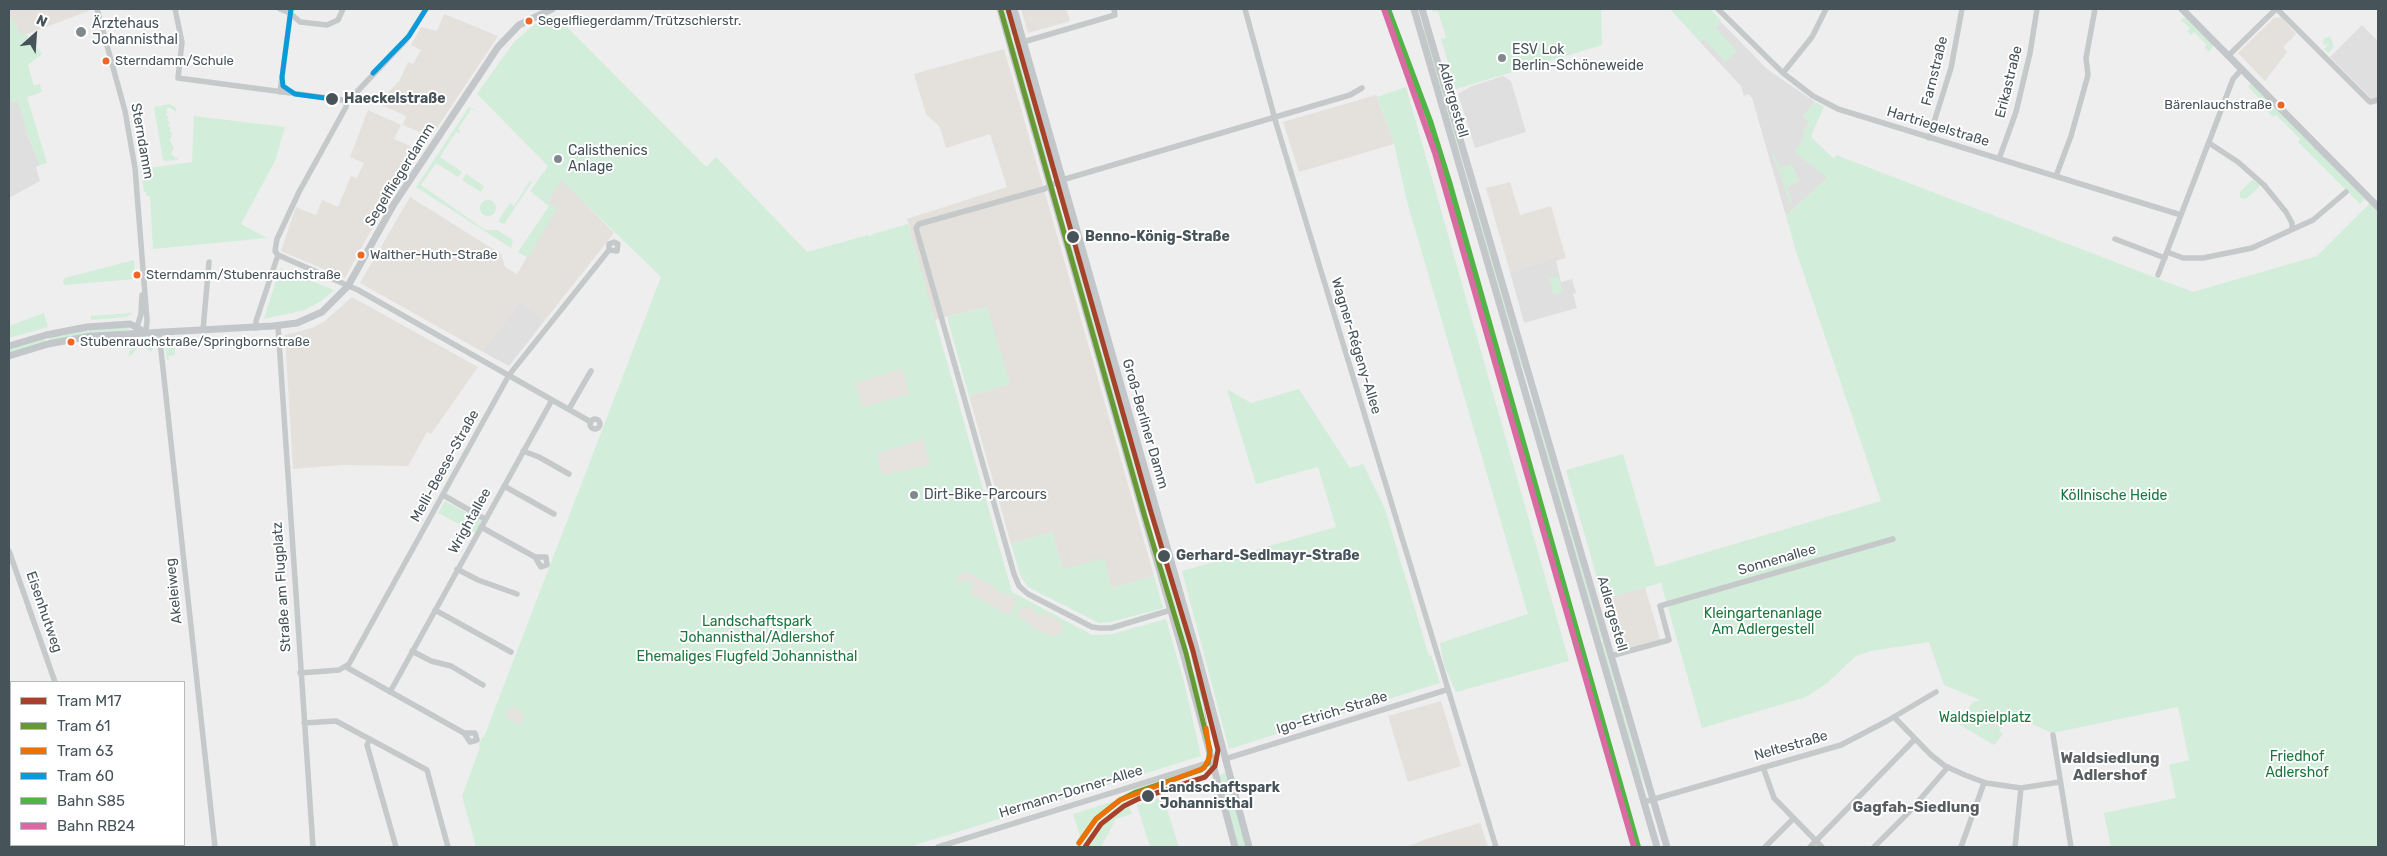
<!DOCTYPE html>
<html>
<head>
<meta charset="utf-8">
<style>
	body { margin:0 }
	#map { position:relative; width:2387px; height:856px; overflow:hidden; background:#eee; font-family:Rubik,sans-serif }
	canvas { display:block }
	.frame { position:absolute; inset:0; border:10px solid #465359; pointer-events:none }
	.legend { position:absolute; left:10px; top:681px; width:175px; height:165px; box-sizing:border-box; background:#fff; border:1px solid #b5babd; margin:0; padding:6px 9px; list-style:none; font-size:15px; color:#465359 }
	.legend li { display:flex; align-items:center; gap:10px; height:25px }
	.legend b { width:25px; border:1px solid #b5babd }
	.north { position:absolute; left:10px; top:10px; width:50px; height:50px; -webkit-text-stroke:4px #fff; paint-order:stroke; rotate:26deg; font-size:14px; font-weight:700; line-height:20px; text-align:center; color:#465359 }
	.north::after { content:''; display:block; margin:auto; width:18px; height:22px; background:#465359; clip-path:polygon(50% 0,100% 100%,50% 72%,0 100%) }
</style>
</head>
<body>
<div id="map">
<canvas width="2387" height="856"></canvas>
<div class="frame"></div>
<ul class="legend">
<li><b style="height:6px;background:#a6422a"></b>Tram M17</li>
<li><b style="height:6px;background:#693"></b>Tram 61</li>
<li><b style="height:6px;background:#ee7203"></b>Tram 63</li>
<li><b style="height:6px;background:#0b9ada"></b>Tram 60</li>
<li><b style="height:6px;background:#52b447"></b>Bahn S85</li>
<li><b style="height:6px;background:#da6ba2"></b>Bahn RB24</li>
</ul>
<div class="north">N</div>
</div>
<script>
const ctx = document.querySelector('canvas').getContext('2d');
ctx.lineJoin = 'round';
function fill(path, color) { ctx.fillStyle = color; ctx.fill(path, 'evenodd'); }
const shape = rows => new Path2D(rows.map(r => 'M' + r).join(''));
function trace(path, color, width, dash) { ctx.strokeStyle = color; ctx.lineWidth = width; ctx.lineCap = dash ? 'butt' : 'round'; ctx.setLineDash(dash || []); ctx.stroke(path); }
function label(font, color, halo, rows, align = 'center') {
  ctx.font = font + ' Rubik,sans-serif'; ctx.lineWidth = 4; ctx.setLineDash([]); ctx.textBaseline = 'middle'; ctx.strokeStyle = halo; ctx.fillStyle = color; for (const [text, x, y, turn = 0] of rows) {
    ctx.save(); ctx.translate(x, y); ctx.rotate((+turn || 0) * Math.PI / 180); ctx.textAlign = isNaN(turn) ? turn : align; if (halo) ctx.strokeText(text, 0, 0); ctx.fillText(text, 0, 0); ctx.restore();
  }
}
fill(shape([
	[9,9,89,9,89,11,21,36,9,13],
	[1021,9,1066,9,1070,21,1028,33],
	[444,14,498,36,431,137,403,125,406,116,373,101,377,92,386,95,400,80,408,62,413,64,421,50,411,45,421,27,437,31],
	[2281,17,2296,34,2283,47,2287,52,2265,81,2238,53,2274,18],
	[1004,49,1154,576,1112,588,1063,569,1052,532,1011,544,969,396,1010,384,986,307,934,320,907,219,894,223,1007,187,990,134,946,148,940,127,926,114,914,74],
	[1376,95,1394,144,1299,172,1283,122],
	[368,110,401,125,394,139,421,151,384,207,345,278,281,251,296,207,316,215,322,200,338,207,351,176,357,178,364,163,350,157],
	[561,179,614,233,545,320,520,301,483,352,360,283,410,197,501,254,505,267,517,274,556,208,548,202],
	[1510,182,1520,215,1551,206,1566,258,1559,260,1558,256,1510,272,1486,188],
	[352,297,478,367,431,434,427,432,408,466,342,465,293,469,285,335,312,328,325,321],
	[1645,587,1661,642,1619,653,1603,599],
	[1441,701,1461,766,1408,782,1388,716],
	[1480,823,1488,847,1407,847,1426,839]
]), '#e4e0dc');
fill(shape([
	[1721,22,1767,69,1815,102,1803,117,1809,122,1803,133,1827,178,1786,216,1752,98,1748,94,1744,96,1741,86,1700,42],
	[2362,25,2378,41,2378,97,2376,99,2372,99,2330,57],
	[1503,76,1511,81,1526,132,1475,148,1458,94,1472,86],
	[10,98,19,99,29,139,40,165,36,167,40,181,9,198],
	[1558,256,1559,260,1556,261,1561,282,1572,279,1576,293,1573,294,1577,308,1524,323,1510,272],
	[520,301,545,320,509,366,483,352]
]), '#e0dfdf');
fill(shape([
	[1002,9,1011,9,1017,31,1016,35,1009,35],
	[1432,9,1601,9,1602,45,1456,89,1441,39,1446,37,1438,11,1433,12],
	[1670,9,1710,9,1721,20,1721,22,1700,42],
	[9,13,21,35,26,33,35,49,38,48,42,54,28,65,34,86,40,84,42,92,27,97,47,163,40,165,29,139,18,101,12,103,9,97],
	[555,15,706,167,716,157,807,252,868,235,870,237,873,234,908,224,1012,592,1092,635,1112,634,1166,619,1184,682,1201,756,909,847,476,847,462,796,480,747,479,746,482,737,484,737,661,277,561,180,548,202,557,208,528,258,518,252,549,206,530,191,548,166,477,94,514,42,534,25],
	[2183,18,2186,18,2214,45,2209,52,2204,48,2207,45,2194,32,2191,35,2187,31,2190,28,2182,21,2179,23],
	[1715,28,1737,51,1725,62,1704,39],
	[1425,29,1471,187,1470,187,1422,30],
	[2330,37,2334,46,2329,53,2324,49,2329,44,2325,45,2323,43,2324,38],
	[1013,39,1019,39,1056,167,1048,169,1012,43,1014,42],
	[2251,83,2365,199,2360,204,2298,142,2300,139,2276,115,2273,117,2265,109,2267,106,2248,87],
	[1406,87,1569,661,1456,692,1444,665,1440,643,1528,614,1408,205,1394,144,1377,97],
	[1815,102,1824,107,1812,133,1812,138,1834,159,1836,155,2193,292,2317,256,2370,203,2378,212,2378,847,2111,847,2104,813,2176,798,2169,765,2189,760,2178,707,2052,733,2010,714,1999,731,2003,734,1994,745,1957,723,1973,702,1980,700,1944,685,1929,642,1871,651,1856,656,1827,683,1806,697,1702,728,1661,583,1603,599,1566,470,1623,454,1656,567,1881,501,1796,251,1786,216,1827,178,1794,152,1804,138,1803,133,1809,122,1803,117],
	[170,104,176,108,176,112,169,107,166,110,168,112,166,115,169,117,167,120,170,122,168,125,171,128,169,131,172,133,170,141,174,148,171,154,176,158,179,156,177,160,165,161,163,160,154,107],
	[469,107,480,113,471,109,458,129,460,131,459,133,456,132,440,157,462,172,458,177,436,163,421,185,485,230,497,230,513,240,511,248,416,187],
	[194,116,285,127,275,161,241,224,267,238,153,249,150,196,147,196,146,192,144,192,141,169,192,162],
	[1774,153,1792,202,1790,203,1772,154],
	[1792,164,1799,182,1787,187,1780,168],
	[466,174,484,186,481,192,462,180],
	[2252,180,2259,184,2259,187,2247,198,2242,199,2240,197,2240,192],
	[530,181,532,182,504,224,499,222,500,218,510,203,514,206],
	'480 208a8 8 0 1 1 16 0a8 8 0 1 1-16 0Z',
	[1473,205,1476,205,1528,382,1516,351],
	[1077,249,1080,250,1107,345,1098,347,1071,250],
	[134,260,135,279,64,285,63,281,65,278],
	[280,268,334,290,321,301,305,310,264,319],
	[1558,276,1563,292,1554,295,1549,278],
	[987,307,1010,384,969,396,947,317],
	[44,313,48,327,9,338,9,326],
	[133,313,126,317,91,320,91,316],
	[129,326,129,330,93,332,49,341,49,337,81,331],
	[44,338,46,342,9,353,9,348],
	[183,338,184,343,175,345,175,355,168,356,169,360,167,360,165,342,167,339],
	[153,340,152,352,140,344,131,356,128,354,135,341],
	[1102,351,1109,351,1153,506,1151,507,1151,510,1145,511,1101,355],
	[1227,389,1251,403,1299,389,1350,468,1363,464,1385,509,1429,656,1431,655,1440,683,1229,749,1182,571,1336,527,1318,467,1256,484],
	[1531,398,1541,425,1570,527,1567,528],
	[445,501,482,521,476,533,438,513],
	[1571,529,1602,638,1600,640,1568,530],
	[1052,532,1063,569,1104,558,1112,588,1154,576,1163,608,1111,622,1099,623,1028,587,1021,577,1011,544],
	[1170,566,1176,588,1172,590,1178,612,1183,611,1209,707,1206,708,1202,696,1200,697,1203,708,1201,709,1192,675,1197,674,1189,644,1187,644,1188,650,1185,650,1162,569],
	[1603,641,1646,790,1635,762,1600,642],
	[1226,772,1247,847,1238,847,1218,776],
	[1127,797,1127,799,1098,821,1083,844,1073,814],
	[1163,797,1179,847,1150,847,1137,805],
	[1129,805,1132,814,1116,819,1101,847,1088,847,1102,826]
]), '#d2edda');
fill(shape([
	[903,369,909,394,862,407,855,383],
	[923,439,930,465,882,475,877,454],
	[967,572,995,587,996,592,1007,594,1017,599,1012,613,1008,615,970,593,973,583,971,581,955,583,959,575],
	[1022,606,1032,608,1039,616,1044,613,1061,622,1063,631,1054,637,1033,628,1026,620,1018,618,1017,616],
	[512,706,525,715,520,725,504,716],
	[1993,712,2002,718,1996,728,1989,725,1991,722,1988,720]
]), '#e6e2dd');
trace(shape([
	[97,9,125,111,135,168,147,320,146,332],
	[175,9,182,42,178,78,343,100,352,97,406,40,426,9],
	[280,9,290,13,300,22,327,25,338,20,343,9],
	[1245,9,1276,123,1496,847],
	[1718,9,1783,73,1813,96,1838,109,2181,215],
	[2277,9,2370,102,2378,100],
	[1023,42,1115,15,1114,9],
	[2228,56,2276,9],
	[1783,73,1812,37,1826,9],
	[280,92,291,9],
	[1929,138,1951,68,1962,9],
	[2209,143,2238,162,2264,185,2286,212,2292,223,2292,228],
	[1999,159,2016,112,2030,53,2037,9],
	[2056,176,2071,136,2088,75,2086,58,2095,9],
	[2115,239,2165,258],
	[2167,252,2183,258,2203,258,2252,248,2313,220,2346,192],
	[278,255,358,290,591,422],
	[2158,275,2233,79,2242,69],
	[278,326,313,847],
	[137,327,141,314,142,295],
	[256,328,256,321,278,255,275,251,277,239,299,192,346,107,347,99],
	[203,330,209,262],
	[159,332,215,847],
	[569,409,591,371],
	'590 424a5 5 0 1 1 10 0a5 5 0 1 1-10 0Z',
	[523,451,539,457,569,474],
	[504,486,554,514],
	[443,495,485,519],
	[481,527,535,557,546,557,547,565,541,567,535,557],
	[9,551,55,682],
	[457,569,478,580,517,594],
	[435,610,511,652],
	[1171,610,1111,628,1099,628,1092,627,1028,594,1019,586,1014,574,916,228,919,224,1044,189,1062,180,1350,95,1362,88],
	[412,651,431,661,451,666,483,685],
	[1611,656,1669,640,1660,606,1893,539],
	[346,667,464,733,475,733,477,740,470,742,464,733],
	[300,673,339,670,349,664,509,375,609,250,609,244,614,242,618,244,617,251,609,250],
	[390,692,552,400],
	[1894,717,1931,755,1945,766,1965,775,1986,783,2021,788,2060,782],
	[304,723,336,721,427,770,448,847],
	[2053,735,2071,847],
	[370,739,367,745,396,847],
	[9,749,11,756],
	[1225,759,1446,690],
	[1763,767,1774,798,1822,847],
	[1644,802,1841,745,1887,721,1936,692],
	[9,805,11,805],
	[112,845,113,847],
	[938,847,1211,762],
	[1765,847,1793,819],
	[1810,847,1915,739],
	[1874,847,1909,812,1948,767],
	[1961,847,1984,783],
	[2015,847,2021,788]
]), '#c5c9ca', 5.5);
trace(shape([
	[1000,9,1185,660,1235,847],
	[1014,9,1198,656,1249,847],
	[1414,9,1657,847],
	[1422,9,1667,847],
	[2182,9,2378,207],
	[9,346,46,335,87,327,130,324,145,332],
	[9,356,48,344,91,336,273,326,297,323,322,312,348,286,394,204,498,47,519,25,552,9]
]), '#c3c7c9', 7);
trace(shape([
	[332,99,344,100,352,97,373,73],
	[1177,596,1204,706,1207,728]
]), '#c1c4c5', 1);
trace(shape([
	[1388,9,1430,121,1450,185,1638,847]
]), '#52b447', 6);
trace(shape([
	[1384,9,1435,153,1634,847]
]), '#da6ba2', 6);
trace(shape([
	[1008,9,1151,512,1193,651,1218,750,1215,766,1205,777,1138,799,1124,806,1101,824,1085,847]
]), '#a6422a', 5);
trace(shape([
	[1001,11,1144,514,1186,653,1210,750,1208,763,1201,770,1136,792,1120,800,1096,819,1079,843]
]), '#693', 5);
trace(shape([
	[1079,843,1096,819,1120,800,1204,768,1210,756,1206,728]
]), '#ee7203', 5);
trace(shape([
	[291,9,282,77,283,86,295,94,332,99],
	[373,73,409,36,426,9]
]), '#0b9ada', 5);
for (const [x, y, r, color] of [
	[529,21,4.5,"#f26522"],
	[81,32,6,"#81898d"],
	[1502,58,5,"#81898d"],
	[106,61,4.5,"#f26522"],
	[332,99,7,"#465359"],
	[2281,105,4.5,"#f26522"],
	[558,159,5,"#81898d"],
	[1073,237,7,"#465359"],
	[361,255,4.5,"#f26522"],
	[137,275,4.5,"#f26522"],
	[71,342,4.5,"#f26522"],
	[914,495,5,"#81898d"],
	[1164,556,7,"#465359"],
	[1148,796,7,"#465359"]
]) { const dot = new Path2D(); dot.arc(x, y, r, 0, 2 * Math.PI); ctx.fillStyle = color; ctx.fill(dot); trace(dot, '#fff', 2); }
label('13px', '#465359', '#fff', [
	["Segelfliegerdamm/Trützschlerstr.",538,21],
	["Sterndamm/Schule",115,61],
	["Bärenlauchstraße",2272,105,"right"],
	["Walther-Huth-Straße",370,255],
	["Sterndamm/Stubenrauchstraße",146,275],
	["Stubenrauchstraße/Springbornstraße",80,342]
], 'left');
label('14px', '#465359', '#fff', [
	["Ärztehaus",92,24],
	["Johannisthal",92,40],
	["ESV Lok",1512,50],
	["Berlin-Schöneweide",1512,66],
	["Calisthenics",568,151],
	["Anlage",568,167],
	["Dirt-Bike-Parcours",924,495]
], 'left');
label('14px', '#465359', '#fff', [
	["Farnstraße",1935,71,-76],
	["Erikastraße",2009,82,-76],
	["Adlergestell",1453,100,74],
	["Hartriegelstraße",1938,127,17],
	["Sterndamm",142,141,80],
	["Segelfliegerdamm",400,175,-58],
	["Wagner-Régeny-Allee",1356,346,73],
	["Groß-Berliner Damm",1145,424,74],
	["Melli-Beese-Straße",445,466,-61],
	["Wrightallee",470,521,-61],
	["Sonnenallee",1777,560,-16],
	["Straße am Flugplatz",282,587,-94],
	["Akeleiweg",174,591,-96],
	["Eisenhutweg",44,612,71],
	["Adlergestell",1612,614,74],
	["Igo-Etrich-Straße",1332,713,-17],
	["Neltestraße",1791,746,-16],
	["Hermann-Dorner-Allee",1071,792,-17]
]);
label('bold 14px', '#465359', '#fff', [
	["Haeckelstraße",344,99],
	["Benno-König-Straße",1085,237],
	["Gerhard-Sedlmayr-Straße",1176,556],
	["Landschaftspark",1160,788],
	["Johannisthal",1160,804]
], 'left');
label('14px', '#1b763d', '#fff', [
	["Köllnische Heide",2114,496],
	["Kleingartenanlage",1763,614],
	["Am Adlergestell",1763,630],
	["Landschaftspark",757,622],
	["Johannisthal/Adlershof",757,638],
	["Ehemaliges Flugfeld Johannisthal",747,657],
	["Waldspielplatz",1985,718],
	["Friedhof",2297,757],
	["Adlershof",2297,773]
]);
label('bold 15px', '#5a5e61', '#fff', [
	["Waldsiedlung",2110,759],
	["Adlershof",2110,776],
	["Gagfah-Siedlung",1916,808]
]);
</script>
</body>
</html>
